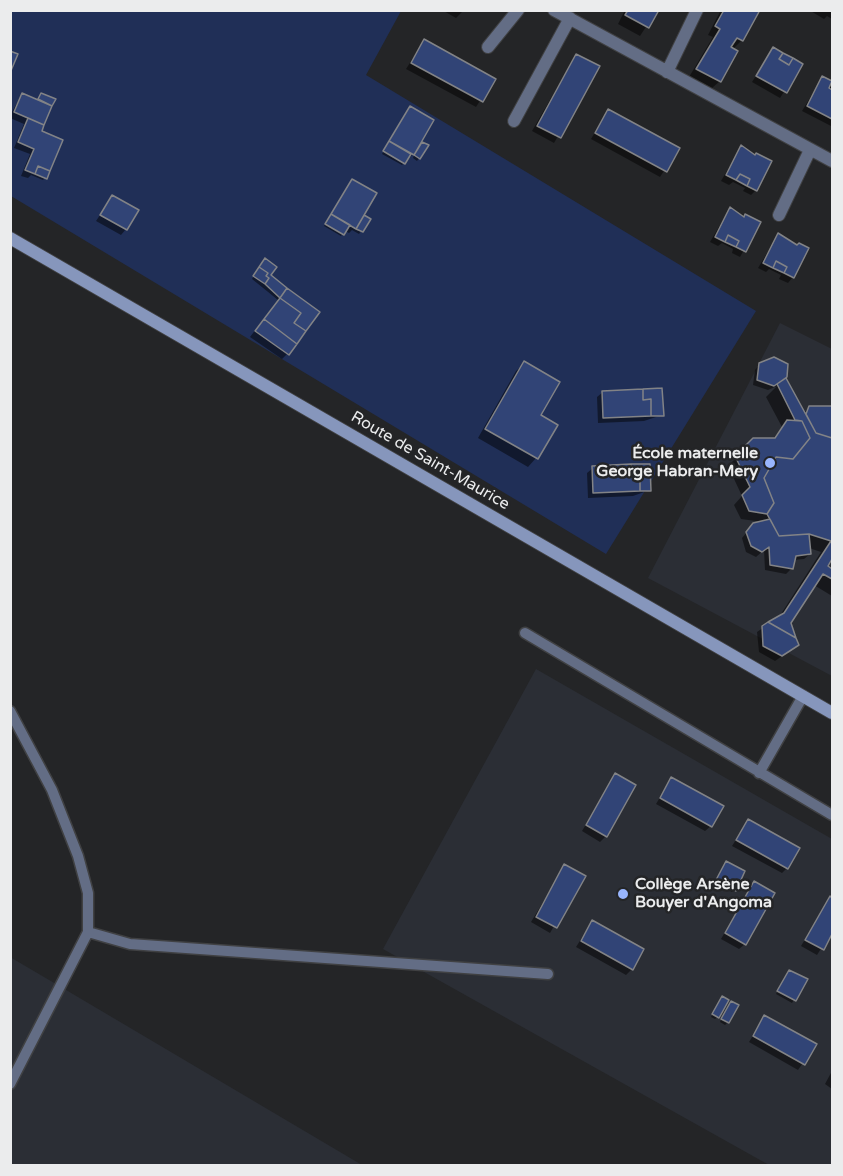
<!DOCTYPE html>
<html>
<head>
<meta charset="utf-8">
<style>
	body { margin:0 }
	#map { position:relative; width:843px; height:1176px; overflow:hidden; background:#242527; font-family:"Varela Round",sans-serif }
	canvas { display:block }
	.frame { position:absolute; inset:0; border:12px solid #ebeced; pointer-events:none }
</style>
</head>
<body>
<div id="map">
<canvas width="843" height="1176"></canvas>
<div class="frame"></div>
</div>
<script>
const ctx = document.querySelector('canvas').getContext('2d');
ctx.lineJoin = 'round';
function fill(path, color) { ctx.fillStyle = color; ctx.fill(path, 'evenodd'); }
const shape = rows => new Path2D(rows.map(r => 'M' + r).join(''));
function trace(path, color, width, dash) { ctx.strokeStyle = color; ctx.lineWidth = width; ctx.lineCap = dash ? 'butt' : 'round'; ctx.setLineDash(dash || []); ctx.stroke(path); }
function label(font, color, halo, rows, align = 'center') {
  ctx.font = font + ' "Varela Round",sans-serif'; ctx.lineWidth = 5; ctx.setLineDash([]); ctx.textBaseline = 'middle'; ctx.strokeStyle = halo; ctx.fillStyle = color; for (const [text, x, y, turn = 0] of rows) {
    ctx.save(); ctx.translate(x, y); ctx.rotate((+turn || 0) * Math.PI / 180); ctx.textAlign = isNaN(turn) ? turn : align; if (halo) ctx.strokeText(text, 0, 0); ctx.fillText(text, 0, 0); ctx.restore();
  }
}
fill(shape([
	[780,323,832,349,832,676,648,578],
	[536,669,832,839,832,1165,769,1165,383,949],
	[10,957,61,987,362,1165,11,1165]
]), '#2b2e35');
fill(shape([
	[10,11,401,11,366,75,756,311,606,554,11,196]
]), '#202f57');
fill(shape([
	[442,10,464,10,456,18],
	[625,10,657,10,640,36,618,24],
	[721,10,758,10,742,40,732,50,720,81,711,89,689,77,713,37,708,35],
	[809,10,832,10,832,19,827,16,824,19],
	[424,41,494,79,476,107,406,69],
	[773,49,801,65,780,98,752,82],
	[576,55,598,67,554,143,532,131],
	[822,78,832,83,831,126,802,111],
	[22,95,37,101,41,95,54,100,40,132,45,178,43,180,31,175,28,178,21,176,30,154,14,148,24,124,10,118,10,115],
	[410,108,418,148,422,143,419,158,417,161,413,158,415,152,402,165,382,154],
	[608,111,678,149,660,177,591,139],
	[741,147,756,190,751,195,743,191,745,188,733,182,729,185,721,181],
	[352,181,360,221,369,219,359,234,352,230,349,233,345,231,341,236,324,226],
	[112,197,126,229,121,235,96,221],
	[730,208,743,218,759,223,740,257,732,253,733,249,722,243,718,246,710,242],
	[778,235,793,277,788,283,779,279,781,275,769,269,766,272,758,268],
	[263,262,283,294,287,354,282,359,250,337,278,300,252,279],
	[525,363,539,416,556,425,536,458,528,467,478,438,516,371],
	[760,364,785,378,804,413,810,407,832,407,832,557,826,567,832,571,832,596,814,585,790,623,791,650,775,661,759,652,757,632,779,617,821,552,809,548,810,554,804,559,793,560,792,568,786,574,765,570,764,550,756,557,746,552,742,538,748,531,763,522,741,519,734,505,742,496,728,466,754,440,773,439,782,427,766,397,777,386,768,390,753,385,755,370],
	[603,392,662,415,644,421,598,423,597,397],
	[593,468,650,490,633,496,588,498,587,473],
	[616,775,606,836,600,842,582,831],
	[671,779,711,826,705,831,656,804],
	[748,821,787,868,782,873,732,846],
	[726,863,734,890,732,892,715,883],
	[565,866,583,876,550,933,531,922],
	[754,883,745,944,739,949,721,939],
	[830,898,832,899,832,931,817,955,801,946],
	[592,922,632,969,626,975,576,947],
	[787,974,806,980,792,1003,776,994],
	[722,998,718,1017,715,1019,711,1017],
	[729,1005,728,1022,725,1025,720,1022],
	[765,1017,815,1045,798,1070,749,1042],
	[832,1071,832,1089,825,1084]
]), '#0007');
const building = shape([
	[628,10,659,10,649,28,625,15,628,10],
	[724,10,760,10,743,41,737,38,731,47,738,51,721,82,696,69,720,29,715,26,724,10],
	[424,39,496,79,483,102,411,63,424,39],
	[773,47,783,53,779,59,789,65,793,58,803,64,787,93,756,76,773,47],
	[10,51,18,54,10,73,10,51],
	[783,53,793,58,789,65,779,59,783,53],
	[576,54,600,66,561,138,537,126,576,54],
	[822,76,832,81,829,88,832,90,832,119,807,106,822,76],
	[22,93,52,106,44,125,14,112,22,93],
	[41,93,56,99,52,106,38,99,41,93],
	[410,106,434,120,414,155,389,141,410,106],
	[608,109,680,148,667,172,595,133,608,109],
	[28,118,44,125,42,131,63,140,50,171,38,166,35,174,25,170,34,149,18,142,28,118],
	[389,141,411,154,405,164,383,151,389,141],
	[422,142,429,145,420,159,414,155,422,142],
	[741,145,755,155,756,153,772,161,757,191,747,186,750,179,740,174,736,180,726,175,741,145],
	[38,166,50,171,47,179,35,174,38,166],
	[740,174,750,179,747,186,736,180,740,174],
	[352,179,377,193,356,229,331,214,352,179],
	[112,195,139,210,127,230,100,215,112,195],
	[730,207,744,217,745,214,761,222,746,252,736,247,739,241,728,235,725,242,715,237,730,207],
	[331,214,350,225,344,235,325,224,331,214],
	[364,215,371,219,363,232,356,229,364,215],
	[778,233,797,245,799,243,809,248,794,278,784,273,787,267,776,261,773,268,763,263,778,233],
	[728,235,739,241,736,247,725,242,728,235],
	[265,258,277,267,271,275,287,288,280,298,265,284,269,278,266,276,268,273,259,267,265,258],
	[776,261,787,267,784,273,773,268,776,261],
	[259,267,268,273,266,276,269,278,265,284,253,276,259,267],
	[287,288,320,312,306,331,294,323,301,313,280,298,287,288],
	[280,298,301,313,294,323,306,331,297,344,264,319,280,298],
	[264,319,297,344,289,355,255,331,264,319],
	[774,357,788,364,787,377,774,386,757,380,759,363,774,357],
	[524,361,560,382,541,415,558,425,538,459,485,429,524,361],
	[786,378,816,433,832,438,832,559,828,566,832,569,832,579,823,574,791,623,796,638,768,622,784,613,831,541,809,534,779,536,767,514,774,503,764,478,776,457,793,459,810,438,802,421,795,420,777,384,786,378],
	[662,388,664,416,651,416,651,399,643,400,643,389,662,388],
	[643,389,643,400,651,399,651,416,603,418,602,391,643,389],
	[809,406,832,406,832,438,816,433,806,414,809,406],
	[787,420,802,421,810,438,793,459,776,457,764,478,774,503,767,514,749,511,742,495,750,487,735,456,753,438,775,438,787,420],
	[631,464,650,464,651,491,640,491,640,474,631,475,631,464],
	[631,464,631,475,640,474,640,491,593,493,592,466,631,464],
	[770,519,779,536,809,534,811,554,796,556,793,569,770,565,769,547,762,552,751,546,746,532,753,523,770,519],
	[768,622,796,638,799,645,782,656,763,646,762,626,768,622],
	[615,773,636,785,607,837,586,825,615,773],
	[671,777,724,806,712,827,660,798,671,777],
	[748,819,800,848,788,869,736,840,748,819],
	[726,861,745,871,736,891,716,880,726,861],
	[564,864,586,876,557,928,536,917,564,864],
	[754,881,775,893,746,945,725,933,754,881],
	[830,896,832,898,832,934,824,950,805,940,830,896],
	[592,920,644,949,633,970,581,941,592,920],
	[789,970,808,979,796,1001,777,991,789,970],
	[722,996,729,1000,719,1018,712,1014,722,996],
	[731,1001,739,1005,729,1023,721,1019,731,1001],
	[764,1015,817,1044,805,1065,753,1036,764,1015]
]);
fill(building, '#314476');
trace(building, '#828386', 1.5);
const lane = shape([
	[525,633,832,815],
	[10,711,52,790,78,856,88,893,88,932,10,1084],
	[759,773,803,696],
	[88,932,130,944,548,974]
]);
const street = shape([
	[554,10,832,161],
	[488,47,518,10],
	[667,72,697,10],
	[514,121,570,18],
	[779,215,810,150]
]);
const secondary = shape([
	[10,238,832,713]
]);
trace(lane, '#404143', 13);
trace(street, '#404143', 14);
trace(secondary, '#404143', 14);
trace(lane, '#636d85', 10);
trace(street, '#636d85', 12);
trace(secondary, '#8696bc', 12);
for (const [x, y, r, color] of [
	[770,463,6,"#98b5fd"],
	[623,894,6,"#98b5fd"]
]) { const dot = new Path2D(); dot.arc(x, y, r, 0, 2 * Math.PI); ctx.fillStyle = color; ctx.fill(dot); trace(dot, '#242527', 2); }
label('bold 16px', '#ebeced', '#242527', [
	["École maternelle",758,454],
	["George Habran-Mery",758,472],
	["Collège Arsène",635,885,"left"],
	["Bouyer d'Angoma",635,903,"left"]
], 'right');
label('16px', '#ebeced', '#242527', [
	["Route de Saint-Maurice",430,461,30]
]);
</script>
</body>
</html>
